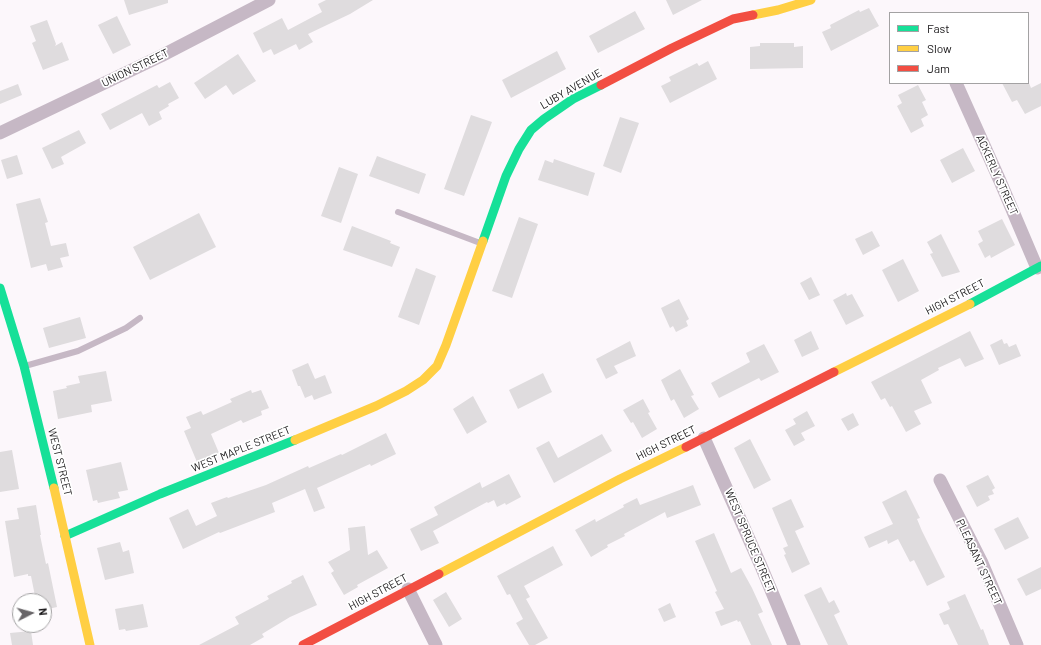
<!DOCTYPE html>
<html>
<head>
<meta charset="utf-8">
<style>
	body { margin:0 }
	#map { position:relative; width:1041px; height:645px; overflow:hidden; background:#fcf7fb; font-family:Barlow,sans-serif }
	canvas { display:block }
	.legend { position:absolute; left:889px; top:12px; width:140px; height:72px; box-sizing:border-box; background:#fff; border:1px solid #a3a2a3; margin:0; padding:5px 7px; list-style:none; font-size:12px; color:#191719 }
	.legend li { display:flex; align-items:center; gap:8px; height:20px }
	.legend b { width:20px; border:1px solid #a3a2a3 }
	.north { position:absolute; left:12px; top:593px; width:40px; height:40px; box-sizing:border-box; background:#fff; border:1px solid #a3a2a3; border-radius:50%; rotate:84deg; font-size:11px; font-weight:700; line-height:16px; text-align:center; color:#191719 }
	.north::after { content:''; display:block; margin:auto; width:14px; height:18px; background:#686568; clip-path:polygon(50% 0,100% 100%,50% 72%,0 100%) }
</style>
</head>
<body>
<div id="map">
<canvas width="1041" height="645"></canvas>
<ul class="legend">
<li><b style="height:5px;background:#16e098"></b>Fast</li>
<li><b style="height:5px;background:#ffcf43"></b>Slow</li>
<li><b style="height:5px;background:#f24e42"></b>Jam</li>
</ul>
<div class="north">N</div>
</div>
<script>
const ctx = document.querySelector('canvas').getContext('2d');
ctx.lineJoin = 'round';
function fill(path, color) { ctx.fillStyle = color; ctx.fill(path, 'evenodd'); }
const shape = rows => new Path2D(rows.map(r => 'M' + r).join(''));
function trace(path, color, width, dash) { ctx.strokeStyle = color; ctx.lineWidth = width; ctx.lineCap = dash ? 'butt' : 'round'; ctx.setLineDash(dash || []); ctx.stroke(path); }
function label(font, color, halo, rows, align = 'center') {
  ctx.font = font + ' Barlow,sans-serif'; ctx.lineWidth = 3.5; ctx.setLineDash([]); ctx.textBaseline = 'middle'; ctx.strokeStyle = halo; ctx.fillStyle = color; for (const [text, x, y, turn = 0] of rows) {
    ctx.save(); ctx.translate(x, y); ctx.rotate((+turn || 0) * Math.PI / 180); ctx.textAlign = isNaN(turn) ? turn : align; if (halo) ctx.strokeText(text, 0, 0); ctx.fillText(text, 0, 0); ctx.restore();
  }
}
fill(shape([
	[124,0,168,0,168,3,129,15],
	[326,0,373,0,350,14,308,34,313,42,299,50,296,44,274,55,271,49,263,53,253,33,282,18,288,30,322,12,318,4],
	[666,0,702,0,673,15],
	[869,8,879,26,831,51,822,32,831,28,830,25,859,10,860,12],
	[635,11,645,29,598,53,589,36],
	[117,16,131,45,113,54,98,25],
	[47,20,56,44,55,46,62,42,69,60,43,70,32,43,36,41,30,26],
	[760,43,794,43,794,47,803,46,803,68,750,69,750,47,760,46],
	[557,51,566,69,511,98,502,80],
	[238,54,256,81,233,95,226,85,205,99,194,83],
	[708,61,717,79,670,103,661,86,671,81,669,77,697,63,699,66],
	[170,82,179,98,168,104,169,106,159,112,162,119,149,126,142,113,110,130,101,114,157,85,159,88],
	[1002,83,1029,83,1031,88,1041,83,1041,106,1025,114,1017,100,1012,102],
	[18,84,22,95,0,104,0,91],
	[918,85,926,100,922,102,928,115,921,119,924,126,911,133,897,106,902,103,898,95],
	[471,115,492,122,464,196,444,189],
	[620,117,639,123,621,173,603,166],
	[79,130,86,143,61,157,64,164,52,169,42,148],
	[963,148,975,171,952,183,940,160],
	[17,155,23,174,7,179,1,160],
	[377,156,426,174,419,194,369,176],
	[554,159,595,173,588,196,538,180,545,160,553,163],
	[339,167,358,174,341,223,321,216],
	[40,198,48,222,45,223,51,246,66,243,69,256,60,258,63,267,48,271,46,264,31,268,16,204],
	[199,213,216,247,150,280,133,247],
	[519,217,538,224,512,298,492,291],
	[1002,219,1015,245,991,258,990,255,985,258,978,244,983,241,978,231],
	[352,226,391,241,390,243,400,247,392,267,343,250],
	[872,231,880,246,863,255,855,239],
	[941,234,960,272,942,277,930,254,933,253,927,242],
	[903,259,919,291,898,302,882,270],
	[416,268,436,276,419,325,398,317],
	[811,277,820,295,809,300,800,283],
	[846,293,847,296,852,294,864,316,846,325,833,300],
	[679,299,689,319,686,321,688,326,676,332,673,326,670,328,661,308],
	[80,317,86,338,49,348,43,328],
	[811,331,819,349,802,357,794,340],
	[970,331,984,359,965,367,960,358,938,368,939,370,921,380,932,403,914,411,921,424,906,432,892,406,890,407,885,398,881,400,871,382],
	[1002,339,1004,344,1007,343,1009,347,1016,344,1021,356,999,365,990,345],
	[630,341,636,356,614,366,618,373,606,379,596,359],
	[764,344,779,372,761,381,759,378,719,398,711,383,750,362,746,353],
	[308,363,315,379,325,375,332,393,314,400,312,395,305,398,300,386,298,386,292,370],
	[680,369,694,395,691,396,699,409,684,418,674,399,671,401,661,380],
	[106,371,112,401,91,405,92,412,58,419,53,391,67,388,66,386,80,383,78,376],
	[543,373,552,392,518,409,509,390],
	[251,390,252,393,261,390,269,408,261,411,262,415,243,423,241,420,211,434,219,453,197,462,184,431,191,428,186,417,201,411,203,415,232,402,230,399],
	[473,396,487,422,467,434,453,409],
	[643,399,650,412,648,413,657,429,642,438,633,422,631,423,623,410],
	[807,411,815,426,801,433,805,440,794,446,785,430,796,424,793,419],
	[853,413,859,425,848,431,841,419],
	[386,433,396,454,371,466,370,464,317,488,325,508,314,512,305,489,272,503,275,512,220,533,219,532,183,549,169,518,188,509,196,526,217,516,211,503,227,497,228,498,266,485,308,466,309,468,341,454,342,455],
	[602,434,612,451,554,483,536,448,549,441,558,458],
	[750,439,771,480,754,489,734,448],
	[12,450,19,489,0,492,0,452],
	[121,462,128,490,118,492,120,498,98,503,97,500,93,501,86,470],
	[509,474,521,497,506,505,505,503,497,507,494,500,488,503,487,502,433,531,439,543,421,551,410,529,438,515,434,507,480,482,482,488],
	[988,475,995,488,992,490,994,494,988,496,990,500,977,507,966,486],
	[693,485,701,505,667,518,665,512,624,534,625,536,607,545,608,547,591,557,575,530,595,519,596,522,624,507,623,505,637,498,640,505],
	[906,490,920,518,917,519,922,531,945,577,927,586,914,560,910,562,898,539,888,544,887,540,869,548,864,537,893,524,882,502],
	[791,499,804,527,795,531,810,564,792,573,784,555,786,554,783,548,788,546,772,508],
	[36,505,41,535,40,535,46,564,48,563,57,607,44,610,44,601,36,601,31,576,28,576,28,574,14,577,5,521,19,519,17,508],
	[1018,517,1029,538,1005,550,994,529],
	[365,526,368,555,377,550,388,568,357,585,358,587,344,595,331,573,334,571,328,562,350,550,348,528],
	[714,533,731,573,741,568,752,588,763,612,758,614,772,645,751,645,740,621,738,622,737,620,721,626,715,612,724,609,715,592,717,591,695,541],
	[120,542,123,552,129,550,134,573,105,580,97,548],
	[553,546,563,565,524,586,530,597,526,599,548,638,535,645,529,645,516,623,523,619,510,594,507,595,497,576],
	[1041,567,1041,589,1026,596,1017,579],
	[303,575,317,605,290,617,262,634,264,637,250,645,199,645,239,624,235,617,269,599,267,596,292,583,291,581],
	[821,587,829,603,834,600,840,612,834,615,848,645,828,645,804,595],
	[446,592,462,619,449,627,433,600],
	[965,594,981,630,983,629,989,645,958,645,948,624,944,625,939,614,950,609,947,602],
	[670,603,676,617,664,622,658,609],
	[143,604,148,627,126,631,125,629,119,630,115,609],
	[31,631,33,645,12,645,10,633]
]), '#dfdcde');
trace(shape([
	[398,212,480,243],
	[25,366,78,351,126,328,140,318]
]), '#c6b8c5', 6);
trace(shape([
	[956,83,1000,181,1037,268],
	[0,133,161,56,269,0],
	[704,438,761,566,794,645],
	[940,480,982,563,1017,645],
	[408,589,436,645]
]), '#c6b8c5', 13);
trace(shape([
	[483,241,506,176,519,149,531,130,544,119,573,99,601,85],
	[0,288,24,366,54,488],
	[970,304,1041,266],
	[65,536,160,494,295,440]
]), '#16e098', 9);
trace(shape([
	[753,15,778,10,811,0],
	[834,372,970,304],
	[295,440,376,406,406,391,423,380,437,366,446,345,483,241],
	[54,488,90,645],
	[439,574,620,479,686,447]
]), '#ffcf43', 9);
trace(shape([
	[601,85,672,48,733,19,753,15],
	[686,447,834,372],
	[303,645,439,574]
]), '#f24e42', 9);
label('11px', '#191719', '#fff', [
	["UNION STREET",135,68,-26],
	["LUBY AVENUE",571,89,-30],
	["ACKERLY STREET",997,175,66],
	["HIGH STREET",955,297,-27],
	["HIGH STREET",666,443,-26],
	["WEST MAPLE STREET",241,449,-22],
	["WEST STREET",60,462,76],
	["WEST SPRUCE STREET",750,541,67],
	["PLEASANT STREET",979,562,65],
	["HIGH STREET",378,592,-28]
]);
</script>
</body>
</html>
